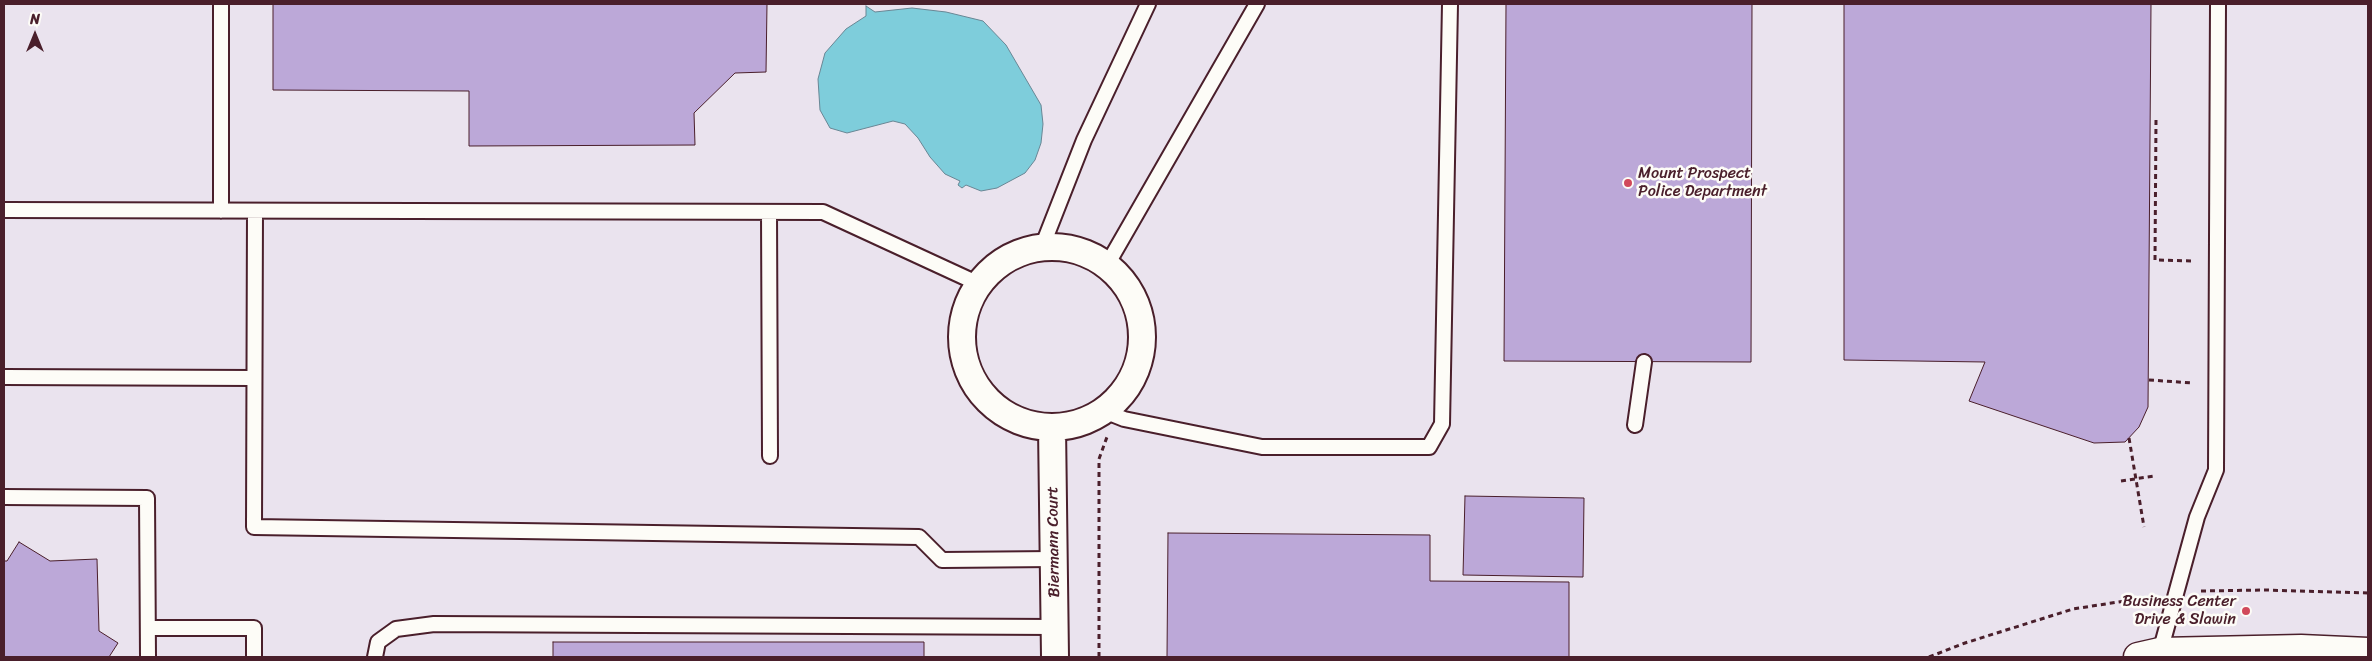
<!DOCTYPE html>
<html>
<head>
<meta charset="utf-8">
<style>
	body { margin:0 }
	#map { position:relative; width:2372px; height:661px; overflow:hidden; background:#fdfcf7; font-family:Sriracha,sans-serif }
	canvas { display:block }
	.frame { position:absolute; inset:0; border:5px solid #4a1f2b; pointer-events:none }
	.north { position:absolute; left:10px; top:10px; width:50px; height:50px; -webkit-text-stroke:4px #fdfcf7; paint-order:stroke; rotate:0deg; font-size:14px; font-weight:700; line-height:20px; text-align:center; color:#4a1f2b }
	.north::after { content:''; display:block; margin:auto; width:18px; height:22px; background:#4a1f2b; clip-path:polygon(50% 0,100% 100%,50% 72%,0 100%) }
</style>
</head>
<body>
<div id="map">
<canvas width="2372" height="661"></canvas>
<div class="frame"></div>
<div class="north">N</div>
</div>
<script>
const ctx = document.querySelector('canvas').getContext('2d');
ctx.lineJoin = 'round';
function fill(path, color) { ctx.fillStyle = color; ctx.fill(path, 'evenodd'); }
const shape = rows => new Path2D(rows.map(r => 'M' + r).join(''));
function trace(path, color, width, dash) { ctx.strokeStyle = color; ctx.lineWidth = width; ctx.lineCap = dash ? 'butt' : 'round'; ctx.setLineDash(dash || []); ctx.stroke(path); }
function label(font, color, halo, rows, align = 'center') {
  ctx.font = font + ' Sriracha,sans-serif'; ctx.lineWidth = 5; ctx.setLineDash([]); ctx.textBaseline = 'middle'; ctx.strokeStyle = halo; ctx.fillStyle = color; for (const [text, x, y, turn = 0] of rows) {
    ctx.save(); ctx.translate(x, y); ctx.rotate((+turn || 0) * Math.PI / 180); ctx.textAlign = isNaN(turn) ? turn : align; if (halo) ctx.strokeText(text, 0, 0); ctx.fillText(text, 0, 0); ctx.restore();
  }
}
fill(shape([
	[4,4,2368,4,2368,657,4,657]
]), '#eae3ee');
const water = shape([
	[866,6,875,12,912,8,946,12,983,21,1006,45,1041,105,1043,124,1041,143,1035,160,1025,173,997,188,981,191,966,185,962,188,958,185,960,181,945,174,930,157,918,138,905,124,893,121,847,133,830,128,820,110,818,79,825,53,846,29,866,16,866,6]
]);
fill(water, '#7ecddb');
trace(water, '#698795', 1);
const building = shape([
	[273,4,767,4,766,72,735,73,694,113,695,145,469,146,469,91,273,90,273,4],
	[1506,4,1752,4,1751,362,1504,361,1506,4],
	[1844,4,2151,4,2148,407,2139,427,2125,442,2094,443,1969,401,1985,362,1844,360,1844,4],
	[1465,496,1584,498,1583,577,1463,575,1465,496],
	[1168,533,1430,535,1430,581,1569,582,1569,657,1167,657,1168,533],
	[19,542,50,561,97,559,99,631,118,643,109,657,4,657,4,561,7,561,19,542],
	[553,642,924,642,924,657,553,657,553,642]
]);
fill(building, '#bca8d8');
trace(building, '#4a1f2b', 1);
const lane = shape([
	[4,210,823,212,979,284],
	[221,211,221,4],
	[255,211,254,527,919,537,942,560,1054,559],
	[769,212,770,456],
	[1042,247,1084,140,1148,4],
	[1107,265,1257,4],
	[4,377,254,378],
	[1104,411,1124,419,1262,447,1429,447,1442,424,1450,4],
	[1635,425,1644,362],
	[4,497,147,498,148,657],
	[148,628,254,628,254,657],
	[2160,652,2197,517,2216,470,2218,4],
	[375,657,378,642,396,629,434,624,1055,627]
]);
const street = shape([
	'962 337a90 90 0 1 1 180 0a90 90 0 1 1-180 0Z',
	[1052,427,1055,657]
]);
const secondary = shape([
	[2138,657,2160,652,2301,649,2368,652]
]);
trace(lane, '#4a1f2b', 18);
trace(street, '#4a1f2b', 30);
trace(secondary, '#4a1f2b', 31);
trace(shape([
	[2156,120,2155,260,2194,261],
	[2149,380,2193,383],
	[2129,438,2144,527],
	[2121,481,2154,476],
	[2201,591,2265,590,2368,593],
	[1099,657,1099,459,1107,437],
	[1929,657,1965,643,2073,609,2151,597]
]), '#4a1f2b', 3, [5, 4]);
trace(lane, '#fdfcf7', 14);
trace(street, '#fdfcf7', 26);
trace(secondary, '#fdfcf7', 28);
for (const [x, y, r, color] of [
	[1628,183,5,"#d1495b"],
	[2246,611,5,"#d1495b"]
]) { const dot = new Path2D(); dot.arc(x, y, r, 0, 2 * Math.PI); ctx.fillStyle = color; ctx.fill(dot); trace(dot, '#fdfcf7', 2); }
label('16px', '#4a1f2b', '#fdfcf7', [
	["Mount Prospect",1638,174],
	["Police Department",1638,192],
	["Business Center",2236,602,"right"],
	["Drive & Slawin",2236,620,"right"]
], 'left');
label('16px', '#4a1f2b', '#fdfcf7', [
	["Biermann Court",1054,542,-91]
]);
</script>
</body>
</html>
